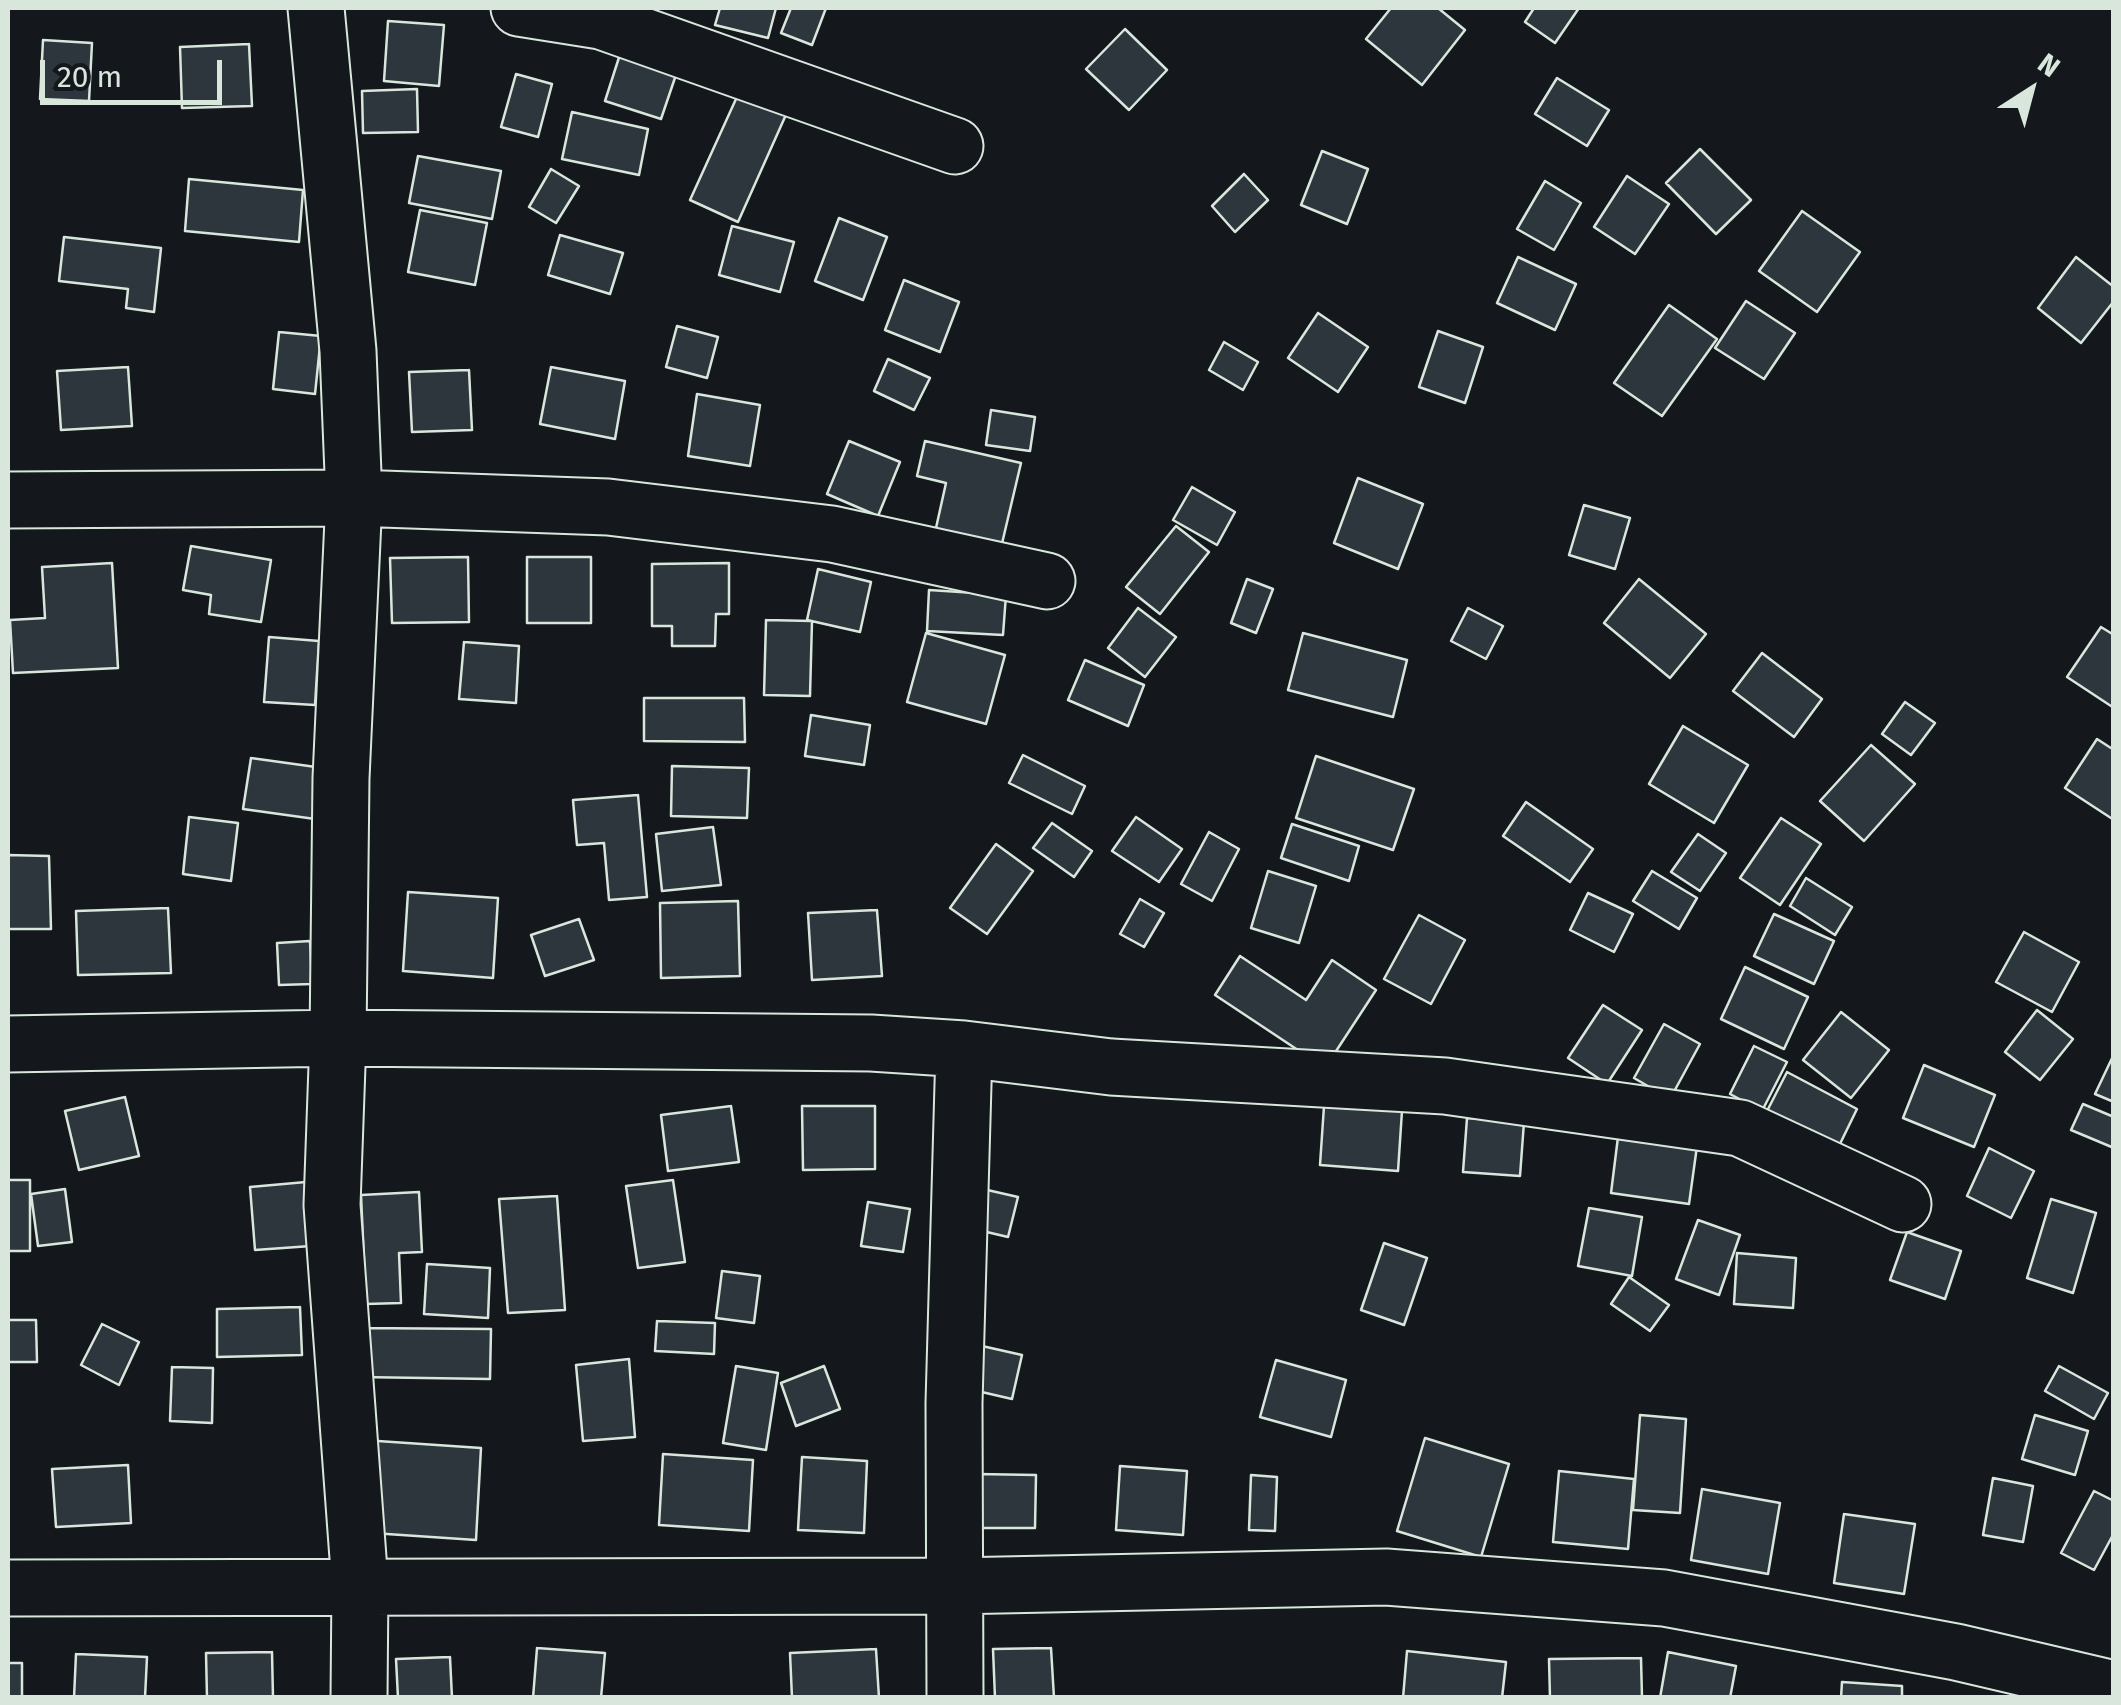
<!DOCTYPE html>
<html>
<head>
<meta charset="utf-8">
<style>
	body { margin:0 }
	#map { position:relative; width:2121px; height:1705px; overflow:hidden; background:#14181c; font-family:"Fira Sans",sans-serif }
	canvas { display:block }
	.frame { position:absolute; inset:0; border:10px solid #d8e6dc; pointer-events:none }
	.north { position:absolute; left:1981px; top:40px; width:100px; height:100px; -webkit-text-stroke:8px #14181c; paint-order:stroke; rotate:36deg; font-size:28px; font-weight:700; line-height:40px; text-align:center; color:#d8e6dc }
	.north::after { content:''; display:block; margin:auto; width:35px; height:45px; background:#d8e6dc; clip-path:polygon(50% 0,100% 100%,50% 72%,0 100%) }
	.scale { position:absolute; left:40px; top:60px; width:182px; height:45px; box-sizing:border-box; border:5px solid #d8e6dc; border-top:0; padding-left:12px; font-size:30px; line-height:35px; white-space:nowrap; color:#d8e6dc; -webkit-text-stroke:8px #14181c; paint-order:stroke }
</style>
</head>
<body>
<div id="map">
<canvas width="2121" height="1705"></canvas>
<div class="frame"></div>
<div class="north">N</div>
<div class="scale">20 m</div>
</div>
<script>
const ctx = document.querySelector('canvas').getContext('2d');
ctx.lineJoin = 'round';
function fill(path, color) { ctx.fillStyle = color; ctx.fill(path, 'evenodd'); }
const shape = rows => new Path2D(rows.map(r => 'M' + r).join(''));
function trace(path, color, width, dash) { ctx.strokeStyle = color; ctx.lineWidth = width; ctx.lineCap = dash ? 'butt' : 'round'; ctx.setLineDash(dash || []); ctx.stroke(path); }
const building = shape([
	[720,8,776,8,768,38,715,25,720,8],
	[791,8,826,8,812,45,781,33,791,8],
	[1391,8,1438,8,1465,30,1422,85,1366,39,1391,8],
	[1534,8,1579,8,1555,43,1525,22,1534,8],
	[388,21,444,25,439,86,384,81,388,21],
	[1125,29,1167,70,1129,110,1086,69,1125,29],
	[43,40,92,43,89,101,40,99,43,40],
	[249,44,252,106,182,108,180,47,249,44],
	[623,45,680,63,661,119,605,101,623,45],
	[516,74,552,84,538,137,501,127,516,74],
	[1557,78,1609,110,1587,146,1535,114,1557,78],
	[741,88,789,108,738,222,690,200,741,88],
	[417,89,418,132,363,133,362,91,417,89],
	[572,112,648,129,639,175,562,159,572,112],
	[1700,149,1751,200,1716,234,1666,183,1700,149],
	[1322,151,1368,169,1347,224,1301,205,1322,151],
	[418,156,501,171,492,219,409,203,418,156],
	[551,169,579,186,556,223,529,207,551,169],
	[1244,174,1268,200,1235,232,1212,206,1244,174],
	[1627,176,1669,204,1635,254,1594,227,1627,176],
	[189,179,303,190,299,242,185,231,189,179],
	[1545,181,1581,203,1554,250,1517,229,1545,181],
	[420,210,487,223,475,285,408,272,420,210],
	[1802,211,1860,252,1817,312,1759,271,1802,211],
	[839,218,887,237,863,300,815,281,839,218],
	[732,226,794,242,780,292,719,275,732,226],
	[560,235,623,253,610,294,548,275,560,235],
	[64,237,161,248,154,312,126,308,128,289,59,281,64,237],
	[1518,257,1576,284,1555,330,1497,303,1518,257],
	[2076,257,2114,287,2114,301,2081,343,2038,308,2076,257],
	[904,280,959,302,940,352,885,330,904,280],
	[1746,301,1795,333,1764,379,1715,348,1746,301],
	[1669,305,1717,339,1662,416,1614,383,1669,305],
	[1318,313,1368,347,1338,392,1288,358,1318,313],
	[677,326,718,337,707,378,666,367,677,326],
	[1438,331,1483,347,1465,403,1419,387,1438,331],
	[279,332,321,336,315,394,273,389,279,332],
	[1224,342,1258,362,1243,390,1209,370,1224,342],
	[888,359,930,378,914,410,874,391,888,359],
	[128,367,132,426,61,430,57,371,128,367],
	[551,367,625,381,615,439,540,424,551,367],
	[469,370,472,430,412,432,409,372,469,370],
	[697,394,760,405,750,466,688,456,697,394],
	[991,410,1035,417,1030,451,986,445,991,410],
	[849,441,900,462,878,516,827,494,849,441],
	[925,441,1021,463,1000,552,934,537,946,483,917,476,925,441],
	[1358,478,1423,504,1398,569,1334,543,1358,478],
	[1192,487,1235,512,1217,545,1173,520,1192,487],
	[1584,505,1630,518,1615,569,1569,555,1584,505],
	[1176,526,1209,552,1160,614,1126,587,1176,526],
	[191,546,271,560,261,622,209,614,211,595,183,590,191,546],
	[468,557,469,622,392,623,390,558,468,557],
	[527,557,591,557,591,623,527,623,527,557],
	[112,563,118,668,13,673,10,620,45,618,42,567,112,563],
	[729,563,729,614,716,614,715,646,672,646,672,626,652,626,652,564,729,563],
	[818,569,871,582,860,632,807,620,818,569],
	[1247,579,1273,589,1256,633,1231,623,1247,579],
	[1639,579,1706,634,1670,678,1604,623,1639,579],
	[929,590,1006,595,1003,635,927,631,929,590],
	[1138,608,1176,637,1145,677,1108,648,1138,608],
	[1468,608,1503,626,1486,659,1451,641,1468,608],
	[766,620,812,621,810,696,764,695,766,620],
	[2101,627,2114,635,2114,708,2067,677,2101,627],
	[926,633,1005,655,986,724,907,702,926,633],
	[1303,633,1407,660,1393,717,1288,690,1303,633],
	[269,637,319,641,315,705,264,702,269,637],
	[464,642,519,646,516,703,459,699,464,642],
	[1762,653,1822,699,1794,737,1733,691,1762,653],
	[1085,660,1144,685,1128,726,1068,700,1085,660],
	[644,698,744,698,745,742,644,741,644,698],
	[1905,702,1935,723,1911,755,1882,734,1905,702],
	[811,715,870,725,864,765,805,756,811,715],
	[1683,726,1748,765,1714,823,1649,784,1683,726],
	[2097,739,2114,750,2114,820,2065,788,2097,739],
	[1871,745,1915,784,1864,841,1820,801,1871,745],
	[1023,755,1085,786,1072,814,1009,783,1023,755],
	[1316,756,1414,789,1393,850,1296,818,1316,756],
	[251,758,323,768,315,819,243,809,251,758],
	[672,766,749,768,747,818,671,816,672,766],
	[638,795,647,897,609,900,604,843,577,845,573,800,638,795],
	[1526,802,1593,849,1570,882,1503,836,1526,802],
	[189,817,238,823,231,881,183,874,189,817],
	[1136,817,1182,849,1159,882,1112,851,1136,817],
	[1781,818,1821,844,1780,905,1740,878,1781,818],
	[1052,823,1092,851,1074,877,1033,848,1052,823],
	[1292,824,1359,846,1349,881,1281,858,1292,824],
	[713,827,721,885,662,891,656,834,713,827],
	[1209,832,1239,849,1212,901,1181,884,1209,832],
	[1698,834,1726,853,1700,891,1671,872,1698,834],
	[996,844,1033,871,987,934,950,908,996,844],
	[8,855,49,856,51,929,8,929,8,855],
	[1268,871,1316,886,1299,943,1251,928,1268,871],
	[1652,871,1697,898,1679,929,1633,901,1652,871],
	[1806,878,1852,907,1835,935,1790,906,1806,878],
	[408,892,498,898,493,978,403,971,408,892],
	[1588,893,1633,914,1614,952,1570,930,1588,893],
	[1140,899,1164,913,1144,947,1120,934,1140,899],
	[738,901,740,976,661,978,660,903,738,901],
	[168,908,171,973,78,975,76,911,168,908],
	[877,910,882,976,812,980,808,913,877,910],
	[1774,914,1834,941,1814,984,1754,956,1774,914],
	[1419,915,1465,940,1431,1004,1384,979,1419,915],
	[579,919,594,960,545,976,531,935,579,919],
	[2024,932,2079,962,2052,1012,1996,982,2024,932],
	[310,941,312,984,279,985,277,943,310,941],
	[1240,956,1306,1000,1332,960,1376,990,1325,1068,1215,995,1240,956],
	[1745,967,1808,997,1784,1049,1721,1019,1745,967],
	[1603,1005,1642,1030,1607,1084,1568,1058,1603,1005],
	[2037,1010,2073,1039,2040,1080,2005,1052,2037,1010],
	[1841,1012,1889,1050,1851,1098,1803,1060,1841,1012],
	[1664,1024,1700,1044,1670,1099,1634,1078,1664,1024],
	[1754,1046,1787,1062,1762,1111,1730,1094,1754,1046],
	[2114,1054,2114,1102,2095,1094,2114,1054],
	[1924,1065,1995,1095,1974,1147,1903,1118,1924,1065],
	[1787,1072,1857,1109,1837,1150,1766,1113,1787,1072],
	[125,1097,139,1156,79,1170,65,1111,125,1097],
	[2083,1104,2114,1117,2114,1148,2071,1130,2083,1104],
	[731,1106,739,1162,668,1171,661,1115,731,1106],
	[802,1106,875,1106,875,1169,803,1170,802,1106],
	[1324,1106,1402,1111,1398,1171,1320,1165,1324,1106],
	[1467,1118,1524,1122,1520,1176,1463,1172,1467,1118],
	[1619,1129,1698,1139,1689,1204,1611,1193,1619,1129],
	[1989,1148,2034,1171,2011,1218,1967,1196,1989,1148],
	[8,1180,30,1180,30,1251,8,1251,8,1180],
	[673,1180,685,1262,638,1268,626,1186,673,1180],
	[306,1182,311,1246,255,1250,250,1187,306,1182],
	[65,1189,72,1242,38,1246,31,1194,65,1189],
	[983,1189,1018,1197,1008,1237,974,1229,983,1189],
	[419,1192,422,1252,399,1253,401,1303,366,1304,361,1195,419,1192],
	[557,1196,565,1310,508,1313,499,1199,557,1196],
	[2051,1199,2096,1213,2073,1293,2027,1278,2051,1199],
	[868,1202,910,1209,903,1252,861,1246,868,1202],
	[1589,1208,1642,1217,1632,1276,1578,1266,1589,1208],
	[1698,1220,1740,1235,1719,1295,1676,1279,1698,1220],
	[1907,1232,1961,1251,1945,1299,1890,1280,1907,1232],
	[1384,1243,1427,1258,1404,1325,1361,1310,1384,1243],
	[1737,1253,1796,1258,1793,1308,1734,1304,1737,1253],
	[427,1264,490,1268,488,1318,424,1314,427,1264],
	[722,1271,760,1276,754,1323,716,1318,722,1271],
	[1629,1277,1669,1305,1650,1331,1611,1304,1629,1277],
	[300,1307,302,1355,217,1357,217,1309,300,1307],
	[8,1320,36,1320,37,1362,8,1362,8,1320],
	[657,1321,715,1323,714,1354,655,1351,657,1321],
	[102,1324,139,1342,119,1385,81,1365,102,1324],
	[358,1328,491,1329,490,1379,359,1377,358,1328],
	[982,1346,1022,1355,1012,1399,973,1390,982,1346],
	[629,1359,635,1437,583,1441,576,1365,629,1359],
	[1276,1360,1346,1380,1331,1437,1260,1417,1276,1360],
	[736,1366,778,1373,766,1450,723,1443,736,1366],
	[824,1366,840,1409,796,1426,781,1383,824,1366],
	[2059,1366,2108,1393,2094,1419,2045,1391,2059,1366],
	[172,1367,213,1368,212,1423,170,1421,172,1367],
	[1640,1415,1686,1419,1680,1513,1633,1510,1640,1415],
	[2035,1415,2088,1431,2075,1475,2022,1459,2035,1415],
	[1425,1438,1509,1464,1481,1557,1397,1531,1425,1438],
	[363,1440,481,1448,476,1540,357,1532,363,1440],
	[663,1454,753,1460,749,1531,659,1525,663,1454],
	[802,1457,867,1461,864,1533,798,1530,802,1457],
	[128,1465,131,1523,56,1527,52,1469,128,1465],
	[1120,1466,1187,1471,1183,1535,1116,1530,1120,1466],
	[1559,1471,1634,1479,1628,1549,1553,1542,1559,1471],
	[977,1474,1036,1475,1035,1528,976,1528,977,1474],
	[1251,1475,1277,1477,1275,1531,1249,1530,1251,1475],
	[1993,1478,2033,1486,2023,1542,1983,1535,1993,1478],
	[1702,1489,1780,1503,1768,1574,1691,1560,1702,1489],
	[2094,1491,2114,1501,2114,1533,2094,1570,2061,1553,2094,1491],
	[1844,1514,1915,1524,1904,1594,1834,1583,1844,1514],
	[537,1648,605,1653,601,1698,533,1698,537,1648],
	[1051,1648,1054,1698,995,1698,993,1649,1051,1648],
	[876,1649,879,1698,792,1698,790,1653,876,1649],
	[1407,1651,1506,1662,1502,1698,1403,1698,1407,1651],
	[272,1652,273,1698,207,1698,206,1653,272,1652],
	[1668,1652,1736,1666,1730,1698,1660,1698,1668,1652],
	[76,1654,147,1657,145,1698,74,1698,76,1654],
	[450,1657,452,1698,398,1698,396,1659,450,1657],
	[1641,1658,1642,1698,1550,1698,1549,1659,1641,1658],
	[8,1663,22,1663,22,1698,8,1698,8,1663],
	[1842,1682,1902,1686,1902,1698,1841,1698,1842,1682]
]);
fill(building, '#2c363c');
trace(building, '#d8e6dc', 2.5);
const street = shape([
	[316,8,348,351,354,498,341,778,338,1038,332,1205,360,1585,359,1698],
	[519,8,601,21,955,146],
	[8,500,354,498,608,507,832,534,1047,581],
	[8,1044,338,1038,871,1043,964,1049,1111,1067,1445,1086,1740,1128,1903,1204],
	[8,1588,953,1586,1386,1577,1664,1598,1956,1652,2114,1689],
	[955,1698,954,1403,964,1049]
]);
trace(street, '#d8e6dc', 59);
trace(street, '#14181c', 55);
</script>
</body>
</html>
